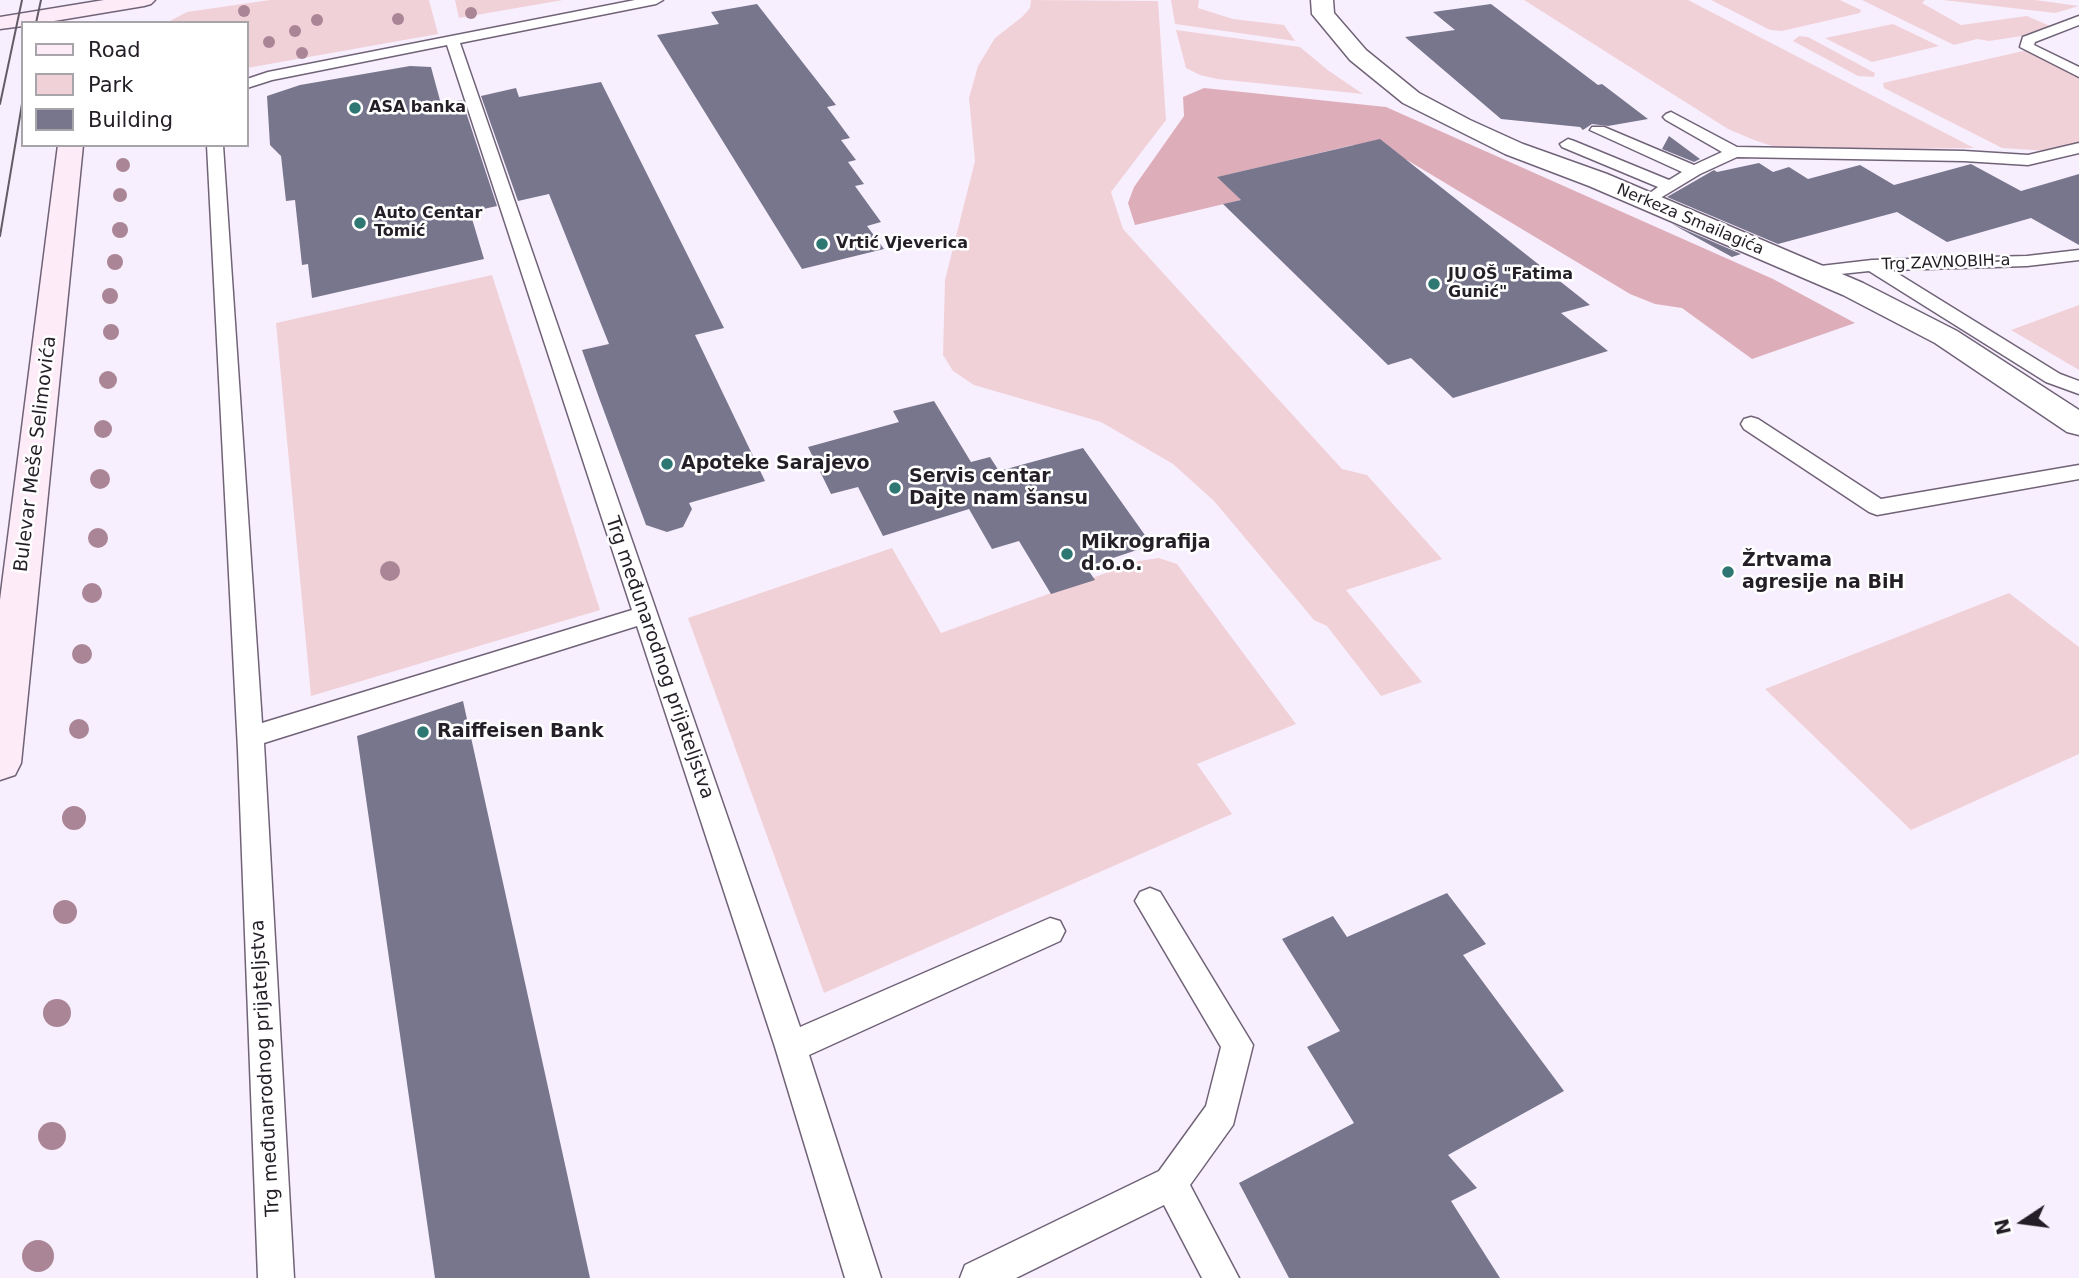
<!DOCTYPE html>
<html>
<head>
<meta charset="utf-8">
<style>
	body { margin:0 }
	#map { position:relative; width:2079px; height:1278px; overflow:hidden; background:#f8effe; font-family:"DejaVu Sans",sans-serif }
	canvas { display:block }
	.legend { position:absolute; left:21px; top:21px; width:228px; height:126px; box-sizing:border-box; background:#fff; border:2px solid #a7a5a9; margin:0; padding:9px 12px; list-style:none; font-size:21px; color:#241e27 }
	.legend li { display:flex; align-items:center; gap:14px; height:35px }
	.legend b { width:35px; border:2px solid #a7a5a9 }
	.north { position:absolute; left:1988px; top:1187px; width:70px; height:70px; -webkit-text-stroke:5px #fff; paint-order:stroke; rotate:257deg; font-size:19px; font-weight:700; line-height:28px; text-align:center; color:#241e27 }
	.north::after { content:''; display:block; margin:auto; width:24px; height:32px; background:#241e27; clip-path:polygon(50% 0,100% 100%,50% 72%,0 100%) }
</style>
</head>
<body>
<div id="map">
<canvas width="2079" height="1278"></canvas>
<ul class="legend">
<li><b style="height:9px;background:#fdecf7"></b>Road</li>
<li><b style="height:19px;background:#f1d1d8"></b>Park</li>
<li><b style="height:19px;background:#78768d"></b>Building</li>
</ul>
<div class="north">N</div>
</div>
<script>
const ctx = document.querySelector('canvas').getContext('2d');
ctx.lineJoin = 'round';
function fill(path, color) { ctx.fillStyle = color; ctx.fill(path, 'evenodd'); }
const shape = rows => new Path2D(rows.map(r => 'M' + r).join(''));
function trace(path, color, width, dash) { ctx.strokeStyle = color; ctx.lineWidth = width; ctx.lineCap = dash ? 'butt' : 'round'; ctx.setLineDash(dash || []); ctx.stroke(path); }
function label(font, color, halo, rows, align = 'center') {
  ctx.font = font + ' "DejaVu Sans",sans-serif'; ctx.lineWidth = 5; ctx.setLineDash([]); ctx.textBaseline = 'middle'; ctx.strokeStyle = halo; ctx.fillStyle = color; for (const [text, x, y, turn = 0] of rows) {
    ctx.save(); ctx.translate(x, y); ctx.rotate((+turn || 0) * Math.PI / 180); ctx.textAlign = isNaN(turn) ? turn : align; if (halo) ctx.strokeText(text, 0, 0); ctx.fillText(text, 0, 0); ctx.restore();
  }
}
fill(shape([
	[270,0,429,0,438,34,247,68,247,23,166,23,187,12],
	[455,0,563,0,459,18],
	[1031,0,1158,1,1166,120,1111,192,1123,229,1342,469,1367,475,1442,559,1346,590,1422,682,1381,696,1327,626,1314,620,1214,501,1173,464,1101,422,974,385,953,371,943,355,945,280,975,161,969,98,978,66,995,38,1022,17,1030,8],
	[1171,0,1199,0,1198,8,1233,19,1284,25,1295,41,1175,24],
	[1524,0,1688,0,1974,148,1784,150,1754,140,1728,129],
	[1711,0,1840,0,1861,10,1860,13,1782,31,1770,30],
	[1862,0,1925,0,1922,3,1961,25,2027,16,2050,26,2048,32,1989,41,1977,39,1954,45],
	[1943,0,2035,0,2079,6,2055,13],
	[1893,24,1939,46,1872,62,1825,38],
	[1176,30,1300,47,1329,71,1363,94,1217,79,1200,75,1186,68],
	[1799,36,1808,37,1875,73,1874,77,1858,76,1793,41],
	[2036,48,2079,67,2079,143,2048,151,2002,148,1884,88,1883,83],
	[492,275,600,610,311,696,276,323],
	[2079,305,2079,370,2011,330],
	[892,548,941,633,1139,561,1159,558,1177,564,1296,724,1197,764,1232,814,824,993,688,618],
	[2009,593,2079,647,2079,754,1911,830,1765,689]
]), '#f1d1d8');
fill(shape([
	[1204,88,1386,107,1773,279,1855,323,1752,359,1682,308,1655,304,1630,294,1407,160,1379,167,1353,145,1218,177,1241,200,1135,225,1128,203,1134,187,1184,116,1183,97]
]), '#ddaeb9');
fill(shape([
	[757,4,836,105,827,107,850,138,841,140,856,160,848,162,864,184,855,186,881,222,867,226,884,249,802,269,657,35,719,24,711,12],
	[1491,4,1598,85,1602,84,1648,119,1608,126,1592,124,1583,130,1580,127,1501,119,1405,37,1455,30,1433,12],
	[410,66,431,67,441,104,462,100,497,206,470,212,484,259,312,298,308,264,302,265,295,200,286,201,281,156,270,145,267,96,300,85],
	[601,82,724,328,695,335,765,481,689,503,692,509,683,527,667,532,646,525,598,395,582,350,609,344,549,194,518,201,481,96,516,88,519,97],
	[1669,136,1700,159,1694,162,1662,149],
	[1380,139,1590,305,1561,313,1608,351,1453,398,1411,358,1388,365,1223,204,1241,200,1217,177],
	[1759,163,1773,172,1789,167,1808,179,1860,165,1894,185,1971,164,2021,191,2079,174,2079,245,2031,218,1947,242,1897,212,1778,244,1667,197,1714,170,1717,172],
	[1672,224,1741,254,1732,257],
	[934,401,971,462,990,457,999,471,1083,448,1152,545,1086,567,1095,580,1051,594,1019,541,992,549,969,509,883,536,858,487,831,494,808,447,899,422,893,411],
	[463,701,590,1278,435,1278,357,736],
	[1447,893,1486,944,1463,955,1564,1091,1448,1155,1477,1188,1451,1201,1500,1278,1289,1278,1239,1183,1354,1123,1307,1047,1340,1031,1282,939,1333,916,1347,937]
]), '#78768d');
const service = shape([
	[635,0,663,0,656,4,460,43,800,1027,1050,918,1060,921,1065,931,1060,941,809,1055,881,1278,845,1278,775,1047,637,626,264,743,294,1278,258,1278,238,750,207,145,223,145,262,723,632,610,447,45,272,80,247,88,247,79,268,72,635,0],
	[2079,16,2079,25,2035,42,2034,45,2079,67,2079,77,2020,47,2023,37,2079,16],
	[1671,112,1737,147,1964,151,2028,155,2079,143,2079,153,2028,165,1964,161,1737,157,1700,174,1647,206,1639,201,1658,187,1562,147,1560,144,1568,139,1574,141,1669,180,1682,172,1590,130,1592,127,1604,127,1694,165,1722,152,1666,120,1663,117,1666,114,1671,112],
	[2079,250,2079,260,2027,266,1892,270,2060,374,2079,381,2079,394,2046,382,1869,271,1812,277,1803,272,1812,267,1872,260,2027,256,2079,250],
	[1751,417,1758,419,1881,499,2079,465,2079,479,1877,515,1869,512,1744,429,1741,424,1744,419,1751,417],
	[1150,888,1160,892,1253,1045,1233,1125,1190,1185,1239,1278,1202,1278,1164,1205,1016,1278,960,1278,965,1265,1159,1171,1206,1106,1221,1047,1135,901,1140,892,1150,888]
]);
const minor = shape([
	[1311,0,1333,0,1334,13,1366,50,1419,93,1470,120,1523,144,1607,174,1863,283,1957,331,2079,410,2079,435,2067,432,1935,343,1843,295,1589,186,1505,154,1403,103,1350,60,1312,14,1311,0]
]);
const secondary = shape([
	[104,0,155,0,151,4,144,6,42,23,23,23,23,26,0,29,0,17,104,0],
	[58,145,83,145,21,763,15,775,0,780,0,600,58,145]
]);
trace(service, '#706378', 3);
trace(minor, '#706378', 3);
trace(secondary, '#706378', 3);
fill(service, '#fff');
fill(minor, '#fff');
fill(secondary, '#fdecf7');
trace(shape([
	[36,23,41,0],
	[0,104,22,0],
	[0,236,23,98]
]), '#635c67', 2);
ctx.fillStyle = '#aa8596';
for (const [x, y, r] of [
	[244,11,6],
	[471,13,6],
	[398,19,6],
	[317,20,6],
	[295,31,6],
	[269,42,6],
	[302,53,6],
	[123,165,7],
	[120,195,7],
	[120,230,8],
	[115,262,8],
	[110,296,8],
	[111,332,8],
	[108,380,9],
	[103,429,9],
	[100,479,10],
	[98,538,10],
	[390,571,10],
	[92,593,10],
	[82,654,10],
	[79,729,10],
	[74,818,12],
	[65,912,12],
	[57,1013,14],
	[52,1136,14],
	[38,1256,16]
]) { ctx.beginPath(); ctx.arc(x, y, r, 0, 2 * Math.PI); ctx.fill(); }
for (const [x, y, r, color] of [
	[355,108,7,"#2e7772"],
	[360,223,7,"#2e7772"],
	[822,244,7,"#2e7772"],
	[1434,284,7,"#2e7772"],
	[667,464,7,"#2e7772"],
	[895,488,7,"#2e7772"],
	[1067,554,7,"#2e7772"],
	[1728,572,7,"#2e7772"],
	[423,732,7,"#2e7772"]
]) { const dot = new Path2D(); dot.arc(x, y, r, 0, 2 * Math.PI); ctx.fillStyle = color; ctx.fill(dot); trace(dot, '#fff', 2.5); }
label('bold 16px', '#241e27', '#fff', [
	["ASA banka",369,108],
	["Auto Centar",374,214],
	["Tomić",374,232],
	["Vrtić Vjeverica",836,244],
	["JU OŠ \"Fatima",1448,275],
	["Gunić\"",1448,293]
], 'left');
label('16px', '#241e27', '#fff', [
	["Nerkeza Smailagića",1690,220,23],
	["Trg ZAVNOBIH-a",1946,263,-2]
]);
label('19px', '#241e27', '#fff', [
	["Bulevar Meše Selimovića",36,454,-83],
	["Trg međunarodnog prijateljstva",659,658,71],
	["Trg međunarodnog prijateljstva",266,1068,-93]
]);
label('bold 19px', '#241e27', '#fff', [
	["Apoteke Sarajevo",681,464],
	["Servis centar",909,477],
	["Dajte nam šansu",909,499],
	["Mikrografija",1081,543],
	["d.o.o.",1081,565],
	["Žrtvama",1742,561],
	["agresije na BiH",1742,583],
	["Raiffeisen Bank",437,732]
], 'left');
</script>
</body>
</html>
